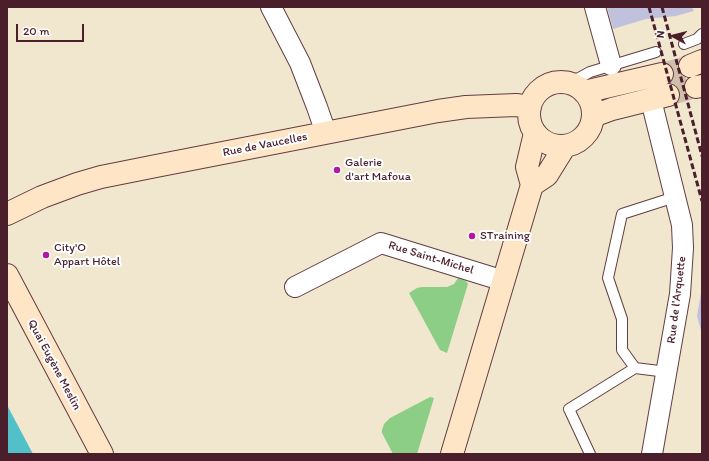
<!DOCTYPE html>
<html>
<head>
<meta charset="utf-8">
<style>
	body { margin:0 }
	#map { position:relative; width:709px; height:461px; overflow:hidden; background:#f1e7ce; font-family:Itim,sans-serif }
	canvas { display:block }
	.frame { position:absolute; inset:0; border:8px solid #4a1f2b; pointer-events:none }
	.north { position:absolute; left:653px; top:16px; width:40px; height:40px; -webkit-text-stroke:3px #fff; paint-order:stroke; rotate:277deg; font-size:11px; font-weight:700; line-height:16px; text-align:center; color:#4a1f2b }
	.north::after { content:''; display:block; margin:auto; width:14px; height:18px; background:#4a1f2b; clip-path:polygon(50% 0,100% 100%,50% 72%,0 100%) }
	.scale { position:absolute; left:16px; top:24px; width:68px; height:18px; box-sizing:border-box; border:2px solid #4a1f2b; border-top:0; padding-left:5px; font-size:12px; line-height:14px; white-space:nowrap; color:#4a1f2b; -webkit-text-stroke:3px #fff; paint-order:stroke }
</style>
</head>
<body>
<div id="map">
<canvas width="709" height="461"></canvas>
<div class="frame"></div>
<div class="north">N</div>
<div class="scale">20 m</div>
</div>
<script>
const ctx = document.querySelector('canvas').getContext('2d');
ctx.lineJoin = 'round';
function fill(path, color) { ctx.fillStyle = color; ctx.fill(path, 'evenodd'); }
const shape = rows => new Path2D(rows.map(r => 'M' + r).join(''));
function trace(path, color, width, dash) { ctx.strokeStyle = color; ctx.lineWidth = width; ctx.lineCap = dash ? 'butt' : 'round'; ctx.setLineDash(dash || []); ctx.stroke(path); }
function label(font, color, halo, rows, align = 'center') {
  ctx.font = font + ' Itim,sans-serif'; ctx.lineWidth = 4; ctx.setLineDash([]); ctx.textBaseline = 'middle'; ctx.strokeStyle = halo; ctx.fillStyle = color; for (const [text, x, y, turn = 0] of rows) {
    ctx.save(); ctx.translate(x, y); ctx.rotate((+turn || 0) * Math.PI / 180); ctx.textAlign = isNaN(turn) ? turn : align; if (halo) ctx.strokeText(text, 0, 0); ctx.fillText(text, 0, 0); ctx.restore();
  }
}
fill(shape([
	[607,7,692,7,694,11,676,16,646,19,613,29],
	[702,287,702,334,697,316]
]), '#c0c2dd');
fill(shape([
	[458,278,466,281,468,284,447,353,440,350,409,293,417,288,422,287,447,287,454,284],
	[430,397,434,398,417,454,393,454,382,433,382,430,384,424,390,418]
]), '#8cce86');
fill(shape([
	[7,405,33,454,7,454]
]), '#52c0c8');
trace(shape([
	[662,74,690,66],
	[668,95,696,87]
]), '#d0bfad', 22, [22, 11]);
const lane = shape([
	[684,44,697,39,702,34],
	[570,83,590,72,656,52],
	[667,372,635,368,622,350,622,319,608,278,622,214,675,197],
	[590,454,569,409,635,368]
]);
const street = shape([
	[271,7,300,63,317,107,326,133],
	[595,7,611,65],
	[651,100,682,225,683,248,680,294,652,454],
	[295,287,381,243,504,281]
]);
const secondary = shape([
	[690,66,702,61],
	'529 114a32 32 0 1 1 64 0a32 32 0 1 1-64 0Z',
	[696,87,702,86],
	[584,92,662,74],
	[593,116,612,109,668,95],
	[532,185,547,175,565,146],
	[7,214,42,197,77,184,101,177,156,166,438,111,466,107,516,105,530,107],
	[7,275,102,454],
	[452,454,532,185,527,167,535,133]
]);
trace(lane, '#633d43', 12);
trace(street, '#633d43', 22);
trace(secondary, '#633d43', 24);
trace(lane, '#fff', 10);
trace(street, '#fff', 20);
trace(secondary, '#fde5c5', 22);
trace(shape([
	[649,7,702,201],
	[662,7,702,156]
]), '#4a1f2b', 3, [6, 3]);
for (const [x, y, r, color] of [
	[337,170,4,"#b5179e"],
	[472,236,4,"#b5179e"],
	[46,255,4,"#b5179e"]
]) { const dot = new Path2D(); dot.arc(x, y, r, 0, 2 * Math.PI); ctx.fillStyle = color; ctx.fill(dot); trace(dot, '#fff', 1.5); }
label('12px', '#4a1f2b', '#fff', [
	["Rue de Vaucelles",265,145,-11],
	["Rue Saint-Michel",431,258,17],
	["Rue de l'Arquette",677,300,-83],
	["Quai Eugène Meslin",54,365,62]
]);
label('12px', '#4a1f2b', '#fff', [
	["Galerie",345,163],
	["d'art Mafoua",345,177],
	["STraining",480,236],
	["City'O",54,248],
	["Appart Hôtel",54,262]
], 'left');
</script>
</body>
</html>
